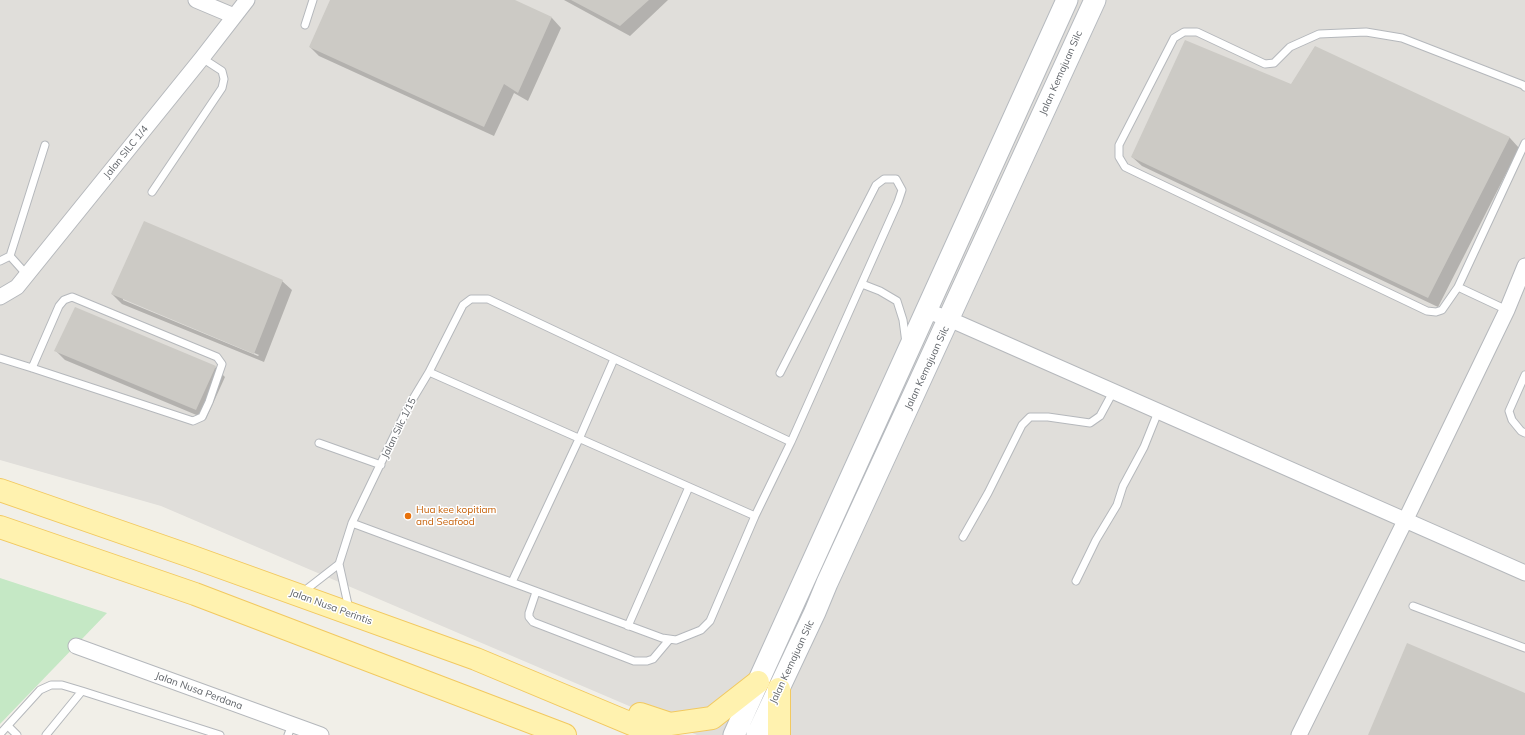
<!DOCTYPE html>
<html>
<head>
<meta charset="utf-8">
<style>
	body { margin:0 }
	canvas { display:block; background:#f1efe8 }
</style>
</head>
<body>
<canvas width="1525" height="735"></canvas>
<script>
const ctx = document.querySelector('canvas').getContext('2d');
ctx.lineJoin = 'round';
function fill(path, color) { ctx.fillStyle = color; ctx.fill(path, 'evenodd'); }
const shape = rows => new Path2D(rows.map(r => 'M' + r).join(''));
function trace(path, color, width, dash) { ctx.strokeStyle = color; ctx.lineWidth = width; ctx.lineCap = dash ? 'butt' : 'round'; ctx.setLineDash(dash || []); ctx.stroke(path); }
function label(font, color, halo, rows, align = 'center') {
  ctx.font = font + ' Mulish,sans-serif'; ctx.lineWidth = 3; ctx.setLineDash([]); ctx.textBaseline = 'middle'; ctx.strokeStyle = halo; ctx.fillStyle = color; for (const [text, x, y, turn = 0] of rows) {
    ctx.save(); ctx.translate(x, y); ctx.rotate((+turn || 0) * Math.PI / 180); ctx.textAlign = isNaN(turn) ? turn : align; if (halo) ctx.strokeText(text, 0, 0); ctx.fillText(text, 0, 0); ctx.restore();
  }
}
fill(shape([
	[0,0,1525,0,1525,735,697,735,161,506,0,460]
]), '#e0deda');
fill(shape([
	[0,578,107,613,0,724]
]), '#c5e8c5');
fill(shape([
	[332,0,512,0,552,18,561,28,528,101,514,93,494,136,319,56,310,47],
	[564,0,668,0,630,36],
	[1315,47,1510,138,1519,148,1438,307,1142,166,1132,157,1291,86],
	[282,281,292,290,264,362,122,304,112,294],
	[123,298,259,355,258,356,123,300],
	[55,350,215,367,225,377,206,419,65,360]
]), '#0003');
fill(shape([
	[330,0,515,0,552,17,518,93,504,84,484,127,309,47],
	[571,0,649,0,620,26],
	[1185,40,1291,84,1315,46,1510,137,1428,298,1131,157],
	[144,221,283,280,254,354,111,294],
	[75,307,216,366,196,410,54,351],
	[1407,643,1525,693,1525,735,1368,735]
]), '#cccac5');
const lane = shape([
	[305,25,313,0],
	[1525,87,1523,85,1402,38,1366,32,1319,34,1290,47,1274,63,1265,64,1197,32,1184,32,1174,38,1119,145,1119,157,1125,167,1427,311,1436,312,1442,310,1458,287,1525,143],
	[152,192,222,88,224,79,222,71,202,58],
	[10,256,45,145],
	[0,261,10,256,27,275],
	[862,284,880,291,897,301,903,320,906,343],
	[1458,287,1507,310],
	[0,358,32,368,193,421,202,417,209,402,222,364,217,357,72,297,64,300,59,306,32,368],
	[429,372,755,516],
	[1525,375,1509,411,1512,420,1521,431,1525,433],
	[319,443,381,465],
	[352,523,662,638,676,640,701,630,710,621,755,516,791,442,898,202,902,190,896,179,884,179,876,185,780,373],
	[963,537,988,493,1022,425,1030,417,1048,417,1090,423,1100,416,1113,392],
	[1076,581,1096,540,1117,505,1123,486,1144,447,1158,412],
	[512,582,579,439,614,359],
	[303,592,339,564],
	[536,592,529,613,529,617,533,622,634,661,647,661,653,659,669,640],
	[1413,606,1525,648],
	[349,609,339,564,352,523,408,407,429,372,463,305,471,299,488,299,791,442],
	[628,626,689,487],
	[8,726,17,735],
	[0,734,40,690,51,685,62,685,82,691],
	[46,735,82,691,220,735],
	[288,735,292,725]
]);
const street = shape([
	[196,0,234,16],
	[0,297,17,287,202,58,247,0],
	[927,311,949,319,1525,573],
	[76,646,321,735],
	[1299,735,1405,521,1507,310,1525,266]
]);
const secondary = shape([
	[734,735,1067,0],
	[757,735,815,612,827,583,1095,0]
]);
const primary = shape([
	[0,490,190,556,476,659,658,735],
	[0,527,195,594,565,735],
	[779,689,779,735],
	[640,714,670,724,712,718,758,682]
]);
trace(lane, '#b5b8bc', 9);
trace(street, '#b5b8bc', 17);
trace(secondary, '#b6babf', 23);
trace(primary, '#f2c960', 24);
trace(lane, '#fff', 7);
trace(street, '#fff', 15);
trace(secondary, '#fff', 21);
trace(primary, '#fff2af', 22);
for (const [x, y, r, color] of [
	[408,516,4,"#e8710a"]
]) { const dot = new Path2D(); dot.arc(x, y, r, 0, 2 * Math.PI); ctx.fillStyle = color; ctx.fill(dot); trace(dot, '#fff', 1.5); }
label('10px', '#5f6368', '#fff', [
	["Jalan Kemajuan Silc",1061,73,-66],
	["Jalan SILC 1/4",126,152,-51],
	["Jalan Kemajuan Silc",927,368,-65],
	["Jalan Silc 1/15",399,428,-64],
	["Jalan Nusa Perintis",331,607,20],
	["Jalan Kemajuan Silc",792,662,-65],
	["Jalan Nusa Perdana",199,691,20]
]);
label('10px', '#c56008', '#fff', [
	["Hua kee kopitiam",416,510],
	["and Seafood",416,522]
], 'left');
</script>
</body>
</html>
